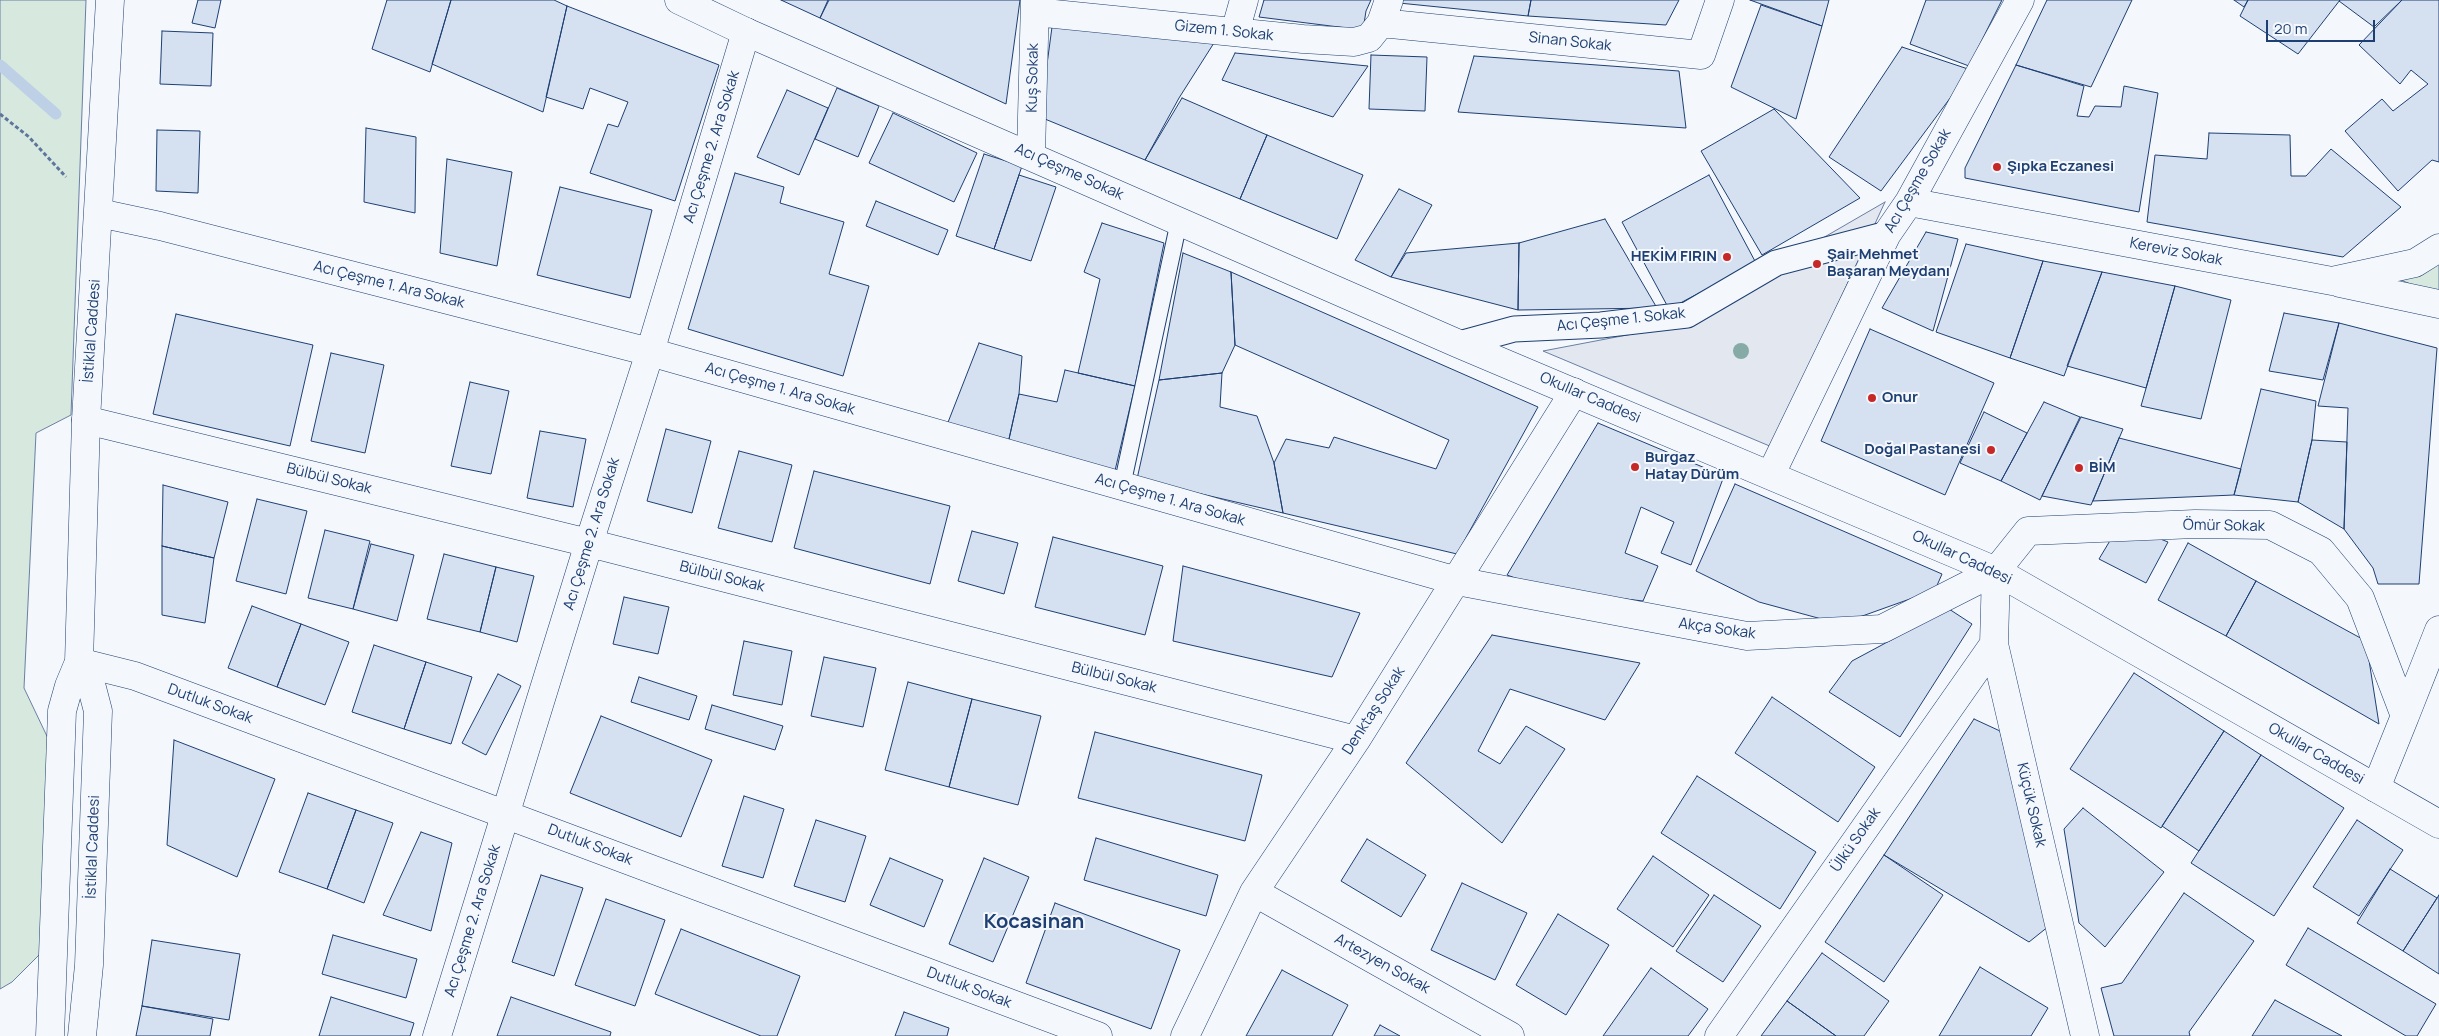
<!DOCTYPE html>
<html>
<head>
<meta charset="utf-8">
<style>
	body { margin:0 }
	#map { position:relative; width:2439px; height:1036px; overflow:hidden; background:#f4f7fb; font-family:Manrope,sans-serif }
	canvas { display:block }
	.scale { position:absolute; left:2266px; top:20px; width:109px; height:22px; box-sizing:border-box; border:2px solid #1d3f73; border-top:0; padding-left:6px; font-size:15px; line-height:18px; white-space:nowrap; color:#1d3f73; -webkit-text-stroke:4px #f4f7fb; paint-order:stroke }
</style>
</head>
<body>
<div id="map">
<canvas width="2439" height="1036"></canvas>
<div class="scale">20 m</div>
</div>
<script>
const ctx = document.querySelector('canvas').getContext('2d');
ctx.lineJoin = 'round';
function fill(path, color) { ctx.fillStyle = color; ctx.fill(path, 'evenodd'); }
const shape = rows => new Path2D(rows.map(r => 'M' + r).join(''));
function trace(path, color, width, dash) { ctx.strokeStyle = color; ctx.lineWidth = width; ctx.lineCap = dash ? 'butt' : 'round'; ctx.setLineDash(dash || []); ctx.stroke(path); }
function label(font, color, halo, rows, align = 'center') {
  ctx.font = font + ' Manrope,sans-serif'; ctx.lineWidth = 4; ctx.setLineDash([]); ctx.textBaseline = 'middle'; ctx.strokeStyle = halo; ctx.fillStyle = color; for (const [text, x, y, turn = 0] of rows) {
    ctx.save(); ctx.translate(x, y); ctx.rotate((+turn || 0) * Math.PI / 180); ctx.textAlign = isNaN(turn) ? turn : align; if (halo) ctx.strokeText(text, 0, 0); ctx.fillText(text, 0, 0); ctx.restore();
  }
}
const green = shape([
	[0,0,86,0,71,415,36,433,24,688,55,753,44,950,12,982,0,989,0,0],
	[2439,260,2439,296,2389,275,2439,260]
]);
fill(green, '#d7e8df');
trace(green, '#687fa3', 1);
const parking = shape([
	[1885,202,1772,447,1543,351,1669,327,1885,202]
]);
fill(parking, '#e3e8f0');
trace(parking, '#687fa3', 1);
trace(shape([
	[0,65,56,114]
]), '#bed0e5', 11);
const building = shape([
	[198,0,221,0,215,28,192,23,198,0],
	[387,0,451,0,430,72,372,49,387,0],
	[451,0,554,0,567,6,543,112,432,64,451,0],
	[781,0,828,0,820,18,781,0],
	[829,0,1020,0,1006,104,820,18,829,0],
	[1264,0,1371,0,1366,11,1363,30,1259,17,1264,0],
	[1390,0,1531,0,1528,16,1389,2,1390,0],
	[1531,0,1679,0,1666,25,1528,16,1531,0],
	[1750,0,1829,0,1822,26,1750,0],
	[1926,0,2002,0,1969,66,1910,44,1926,0],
	[2047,0,2132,0,2091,87,2016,65,2047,0],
	[2234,0,2248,0,2244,7,2234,0],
	[2248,0,2340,0,2298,54,2240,16,2248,0],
	[2340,0,2402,0,2374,27,2339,1,2340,0],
	[2402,0,2439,0,2439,162,2432,160,2398,191,2345,131,2382,99,2393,111,2428,84,2411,70,2400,84,2359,45,2402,0],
	[1761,5,1822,26,1796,119,1731,87,1761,5],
	[567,6,719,65,675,201,590,173,608,124,618,127,628,102,590,88,583,109,546,97,567,6],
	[1052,27,1219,35,1179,98,1145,160,1040,117,1052,27],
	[162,31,213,33,211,86,160,84,162,31],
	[1902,47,1971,70,1881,191,1829,157,1902,47],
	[1235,53,1368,66,1333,117,1222,80,1235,53],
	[1371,55,1427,57,1425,111,1369,109,1371,55],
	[1474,56,1679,71,1686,128,1458,112,1474,56],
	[2016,65,2084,86,2077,116,2089,117,2095,106,2121,107,2124,86,2158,93,2139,212,1965,178,1965,168,2016,65],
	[837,88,879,106,858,157,815,139,837,88],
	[787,90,828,108,799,175,757,157,787,90],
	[1182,98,1267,135,1240,199,1145,160,1182,98],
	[1774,109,1860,198,1762,255,1701,151,1774,109],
	[893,113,977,153,954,202,869,163,893,113],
	[366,128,416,137,415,213,364,202,366,128],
	[157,130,200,131,198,193,156,191,157,130],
	[2209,133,2290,135,2291,176,2306,176,2331,149,2401,207,2343,257,2147,222,2155,155,2207,159,2209,133],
	[1267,135,1363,175,1337,239,1240,199,1267,135],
	[984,154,1022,166,994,249,956,236,984,154],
	[447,159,512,172,497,266,440,253,447,159],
	[735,173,784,187,780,203,844,222,829,274,869,286,843,376,688,329,735,173],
	[1019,175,1056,187,1031,261,994,249,1019,175],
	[1709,175,1756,263,1669,309,1622,222,1709,175],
	[560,187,652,210,630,298,537,275,560,187],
	[1399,189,1432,205,1391,277,1355,260,1399,189],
	[876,201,948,230,938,255,866,226,876,201],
	[1605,219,1657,308,1518,310,1519,243,1605,219],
	[1102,223,1164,243,1135,386,1078,373,1100,279,1084,272,1102,223],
	[1926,232,1958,239,1933,331,1882,308,1926,232],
	[1519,243,1518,310,1391,277,1406,253,1519,243],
	[1966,244,2043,261,2010,358,1936,332,1966,244],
	[1183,253,1231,272,1235,345,1222,373,1159,380,1183,253],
	[2043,261,2102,272,2064,376,2010,358,2043,261],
	[1231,272,1538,407,1457,554,1283,513,1274,463,1286,439,1329,448,1334,437,1436,469,1449,440,1235,345,1231,272],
	[2102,272,2175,286,2146,388,2067,366,2102,272],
	[2175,286,2231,300,2201,419,2141,406,2175,286],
	[2284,313,2339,323,2323,380,2269,371,2284,313],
	[176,314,313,345,290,446,153,414,176,314],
	[2339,323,2437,348,2419,584,2378,584,2373,568,2344,529,2348,408,2318,406,2339,323],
	[1870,329,1994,383,1945,495,1821,441,1870,329],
	[979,343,1022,356,1019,394,1007,448,945,430,979,343],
	[331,353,384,365,365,453,311,441,331,353],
	[1065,370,1135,386,1113,479,1007,448,1019,394,1057,402,1065,370],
	[1222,373,1220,407,1257,416,1274,463,1283,513,1137,479,1159,380,1222,373],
	[470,382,509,391,491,474,451,466,470,382],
	[2261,389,2316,401,2312,440,2298,502,2234,495,2261,389],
	[2044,402,2080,417,2040,500,2001,481,2044,402],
	[1984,412,2027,433,2001,481,1960,463,1984,412],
	[2081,417,2123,429,2091,505,2042,496,2081,417],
	[1598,423,1724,476,1691,565,1661,553,1674,522,1641,507,1625,553,1658,566,1643,601,1548,590,1507,575,1598,423],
	[666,429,711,441,692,513,647,501,666,429],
	[540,431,586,439,573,507,527,498,540,431],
	[2119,438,2241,469,2234,495,2093,501,2119,438],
	[2312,440,2347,442,2344,529,2298,502,2312,440],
	[739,451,792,465,772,542,718,528,739,451],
	[814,471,950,506,930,584,794,548,814,471],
	[1735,484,1942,574,1935,590,1840,624,1759,602,1696,571,1735,484],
	[163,485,228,502,214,558,162,546,163,485],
	[257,499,307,511,286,594,236,581,257,499],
	[325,530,370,541,353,609,308,598,325,530],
	[972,531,1018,543,1004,594,958,581,972,531],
	[2140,531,2168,542,2146,583,2099,559,2111,539,2140,531],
	[1053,537,1163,566,1145,635,1035,607,1053,537],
	[2188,543,2256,581,2226,636,2158,600,2188,543],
	[371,544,414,555,397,621,353,609,371,544],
	[162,546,214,558,205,623,162,615,162,546],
	[444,554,496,567,480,632,427,619,444,554],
	[1183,566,1360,613,1332,677,1173,641,1183,566],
	[496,567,534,576,517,642,480,632,496,567],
	[2256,581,2366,641,2379,724,2226,636,2256,581],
	[624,597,669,607,658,654,613,644,624,597],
	[252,606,301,624,277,687,228,668,252,606],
	[1949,609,1972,624,1900,737,1829,692,1852,661,1949,609],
	[301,624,349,642,325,705,277,687,301,624],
	[1492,635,1640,663,1605,720,1510,689,1478,751,1500,764,1526,726,1565,749,1502,843,1406,763,1492,635],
	[744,641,792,651,782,705,733,695,744,641],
	[374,645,426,662,404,729,352,712,374,645],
	[824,657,876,668,863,727,811,716,824,657],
	[426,662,472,677,451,744,404,729,426,662],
	[2134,673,2224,731,2161,828,2070,769,2134,673],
	[498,674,521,686,486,755,462,743,498,674],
	[639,677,697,696,689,720,631,702,639,677],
	[908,682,972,699,949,787,885,770,908,682],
	[1772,697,1875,767,1838,822,1735,753,1772,697],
	[972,699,1041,716,1018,805,949,787,972,699],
	[712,705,783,726,775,750,705,729,712,705],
	[601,716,712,760,681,837,570,793,601,716],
	[1974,719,2000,731,2049,926,2029,942,1884,855,1974,719],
	[2224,731,2261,755,2199,851,2162,826,2224,731],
	[1095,732,1262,775,1245,841,1078,798,1095,732],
	[174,740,275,779,237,877,167,845,174,740],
	[2261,755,2344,808,2274,916,2191,863,2261,755],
	[1697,776,1816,852,1780,909,1661,833,1697,776],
	[308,793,356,810,327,889,279,872,308,793],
	[744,796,784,809,763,878,722,866,744,796],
	[2083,808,2164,872,2105,947,2079,923,2064,829,2083,808],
	[356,810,393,823,364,903,327,889,356,810],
	[816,820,866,836,845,902,794,886,816,820],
	[2357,820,2403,850,2359,916,2313,887,2357,820],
	[421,832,452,843,431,931,383,915,421,832],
	[1096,838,1218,875,1206,916,1084,880,1096,838],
	[1367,839,1426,875,1401,917,1341,881,1367,839],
	[1884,855,1943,895,1884,982,1825,942,1884,855],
	[1653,856,1709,895,1673,947,1617,909,1653,856],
	[890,858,943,880,924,927,870,905,890,858],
	[984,858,1029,877,993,962,949,944,984,858],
	[2390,869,2437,898,2403,951,2357,923,2390,869],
	[541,875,583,888,554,976,512,962,541,875],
	[1462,883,1527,913,1495,980,1431,950,1462,883],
	[2184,893,2254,941,2189,1032,2190,1036,2114,1036,2101,988,2122,983,2184,893],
	[1714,895,1761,926,1723,982,1676,951,1714,895],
	[2439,895,2439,974,2403,951,2439,895],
	[606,899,665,920,635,1006,575,985,606,899],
	[1055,903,1180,950,1151,1029,1026,983,1055,903],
	[1558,914,1609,945,1566,1015,1516,985,1558,914],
	[2308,928,2436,1004,2417,1036,2406,1036,2286,965,2308,928],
	[681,929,800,976,777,1036,761,1036,655,994,681,929],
	[333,935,417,959,406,998,322,974,333,935],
	[152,940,240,954,229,1020,142,1006,152,940],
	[1822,953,1889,1001,1864,1036,1836,1036,1787,1001,1822,953],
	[1980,967,2048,1008,2031,1036,1939,1036,1980,967],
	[1651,968,1708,1009,1688,1036,1603,1036,1651,968],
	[1282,970,1348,1005,1332,1036,1246,1036,1282,970],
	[331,997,414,1023,410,1036,319,1036,331,997],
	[511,997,611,1032,610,1036,497,1036,511,997],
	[2275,1000,2342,1036,2252,1036,2275,1000],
	[1787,1001,1836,1036,1761,1036,1787,1001],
	[142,1006,213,1019,210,1036,136,1036,142,1006],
	[904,1012,949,1028,947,1036,895,1036,904,1012],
	[1380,1025,1400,1036,1374,1036,1380,1025]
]);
fill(building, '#d5e0f0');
trace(building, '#1d3f73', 1);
const service = shape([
	[1122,486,1179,221]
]);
const pedestrian = shape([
	[1459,344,1514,329,1601,325,1687,315,1776,263,1887,234]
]);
const minor = shape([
	[1035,12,1303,39,1354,42,1369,38,1381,23,1389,0],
	[1381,23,1701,55,1720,0],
	[1235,32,1244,0],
	[1031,155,1035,0],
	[1909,202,2332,281,2415,263,2439,248],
	[99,213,160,226,650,352,1457,581,1747,636,1882,629,1996,571,2028,531,2195,524,2270,525,2321,551,2360,598,2405,716,2376,788],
	[2340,283,2439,304],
	[86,420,589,543,1356,740],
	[1771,474,1887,234,1909,202,2020,0],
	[1996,571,1994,644,2085,1036],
	[79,662,135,676,1098,1036],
	[2405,716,2439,630],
	[1254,892,1510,1036],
	[437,1036,589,543,650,352,746,32],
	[1185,1036,1254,892,1356,740,1574,392],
	[1719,1036,1994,644]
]);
const secondary = shape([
	[679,0,746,32,1459,344,1996,571,2439,824],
	[79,662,92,688,98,711,89,965,82,1036],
	[50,1036,62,711,69,686,79,662,86,420,110,0]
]);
trace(service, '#1d3f73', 18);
trace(pedestrian, '#1d3f73', 27);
trace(minor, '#1d3f73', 29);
trace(secondary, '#1d3f73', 29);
trace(shape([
	[0,114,29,137,66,177]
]), '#5e769c', 3, [4, 2.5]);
trace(service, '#f4f7fb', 16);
trace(pedestrian, '#f4f7fb', 25);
trace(minor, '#f4f7fb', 28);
trace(secondary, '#f4f7fb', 28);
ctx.fillStyle = '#86aba6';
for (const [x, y] of [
	[1741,351]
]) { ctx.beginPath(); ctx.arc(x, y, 8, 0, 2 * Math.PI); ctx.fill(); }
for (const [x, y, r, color] of [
	[1997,167,5,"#c62828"],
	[1727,257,5,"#c62828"],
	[1817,264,5,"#c62828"],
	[1872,398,5,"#c62828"],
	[1991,450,5,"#c62828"],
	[1635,467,5,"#c62828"],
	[2079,468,5,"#c62828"]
]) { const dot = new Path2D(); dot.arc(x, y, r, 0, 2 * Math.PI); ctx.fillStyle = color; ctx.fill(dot); trace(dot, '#f4f7fb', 2); }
label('15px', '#1d3f73', '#f4f7fb', [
	["Gizem 1. Sokak",1224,31,6],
	["Sinan Sokak",1570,42,6],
	["Kuş Sokak",1033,78,-89],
	["Acı Çeşme 2. Ara Sokak",712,147,-73],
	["Acı Çeşme Sokak",1069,172,24],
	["Acı Çeşme Sokak",1918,181,-60],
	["Kereviz Sokak",2176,252,11],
	["Acı Çeşme 1. Ara Sokak",389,285,14],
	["Acı Çeşme 1. Sokak",1621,320,-6],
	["İstiklal Caddesi",92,331,-86],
	["Acı Çeşme 1. Ara Sokak",780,389,16],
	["Okullar Caddesi",1590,398,23],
	["Bülbül Sokak",329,479,14],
	["Acı Çeşme 1. Ara Sokak",1170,500,16],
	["Ömür Sokak",2224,526,1],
	["Acı Çeşme 2. Ara Sokak",592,534,-73],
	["Okullar Caddesi",1962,558,25],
	["Bülbül Sokak",722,577,14],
	["Akça Sokak",1717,629,8],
	["Bülbül Sokak",1114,678,14],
	["Dutluk Sokak",210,704,20],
	["Denktaş Sokak",1374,711,-57],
	["Okullar Caddesi",2316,754,30],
	["Küçük Sokak",2031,805,77],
	["Ülkü Sokak",1856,840,-55],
	["Dutluk Sokak",590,845,21],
	["İstiklal Caddesi",93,847,-88],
	["Acı Çeşme 2. Ara Sokak",473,921,-73],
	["Artezyen Sokak",1382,964,29],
	["Dutluk Sokak",969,988,21]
]);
label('bold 15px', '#1d3f73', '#f4f7fb', [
	["Şıpka Eczanesi",2007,167],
	["Şair Mehmet",1827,255],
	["Başaran Meydanı",1827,272],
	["HEKİM FIRIN",1717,257,"right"],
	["Onur",1882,398],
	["Doğal Pastanesi",1981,450,"right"],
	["Burgaz",1645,458],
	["Hatay Dürüm",1645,475],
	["BİM",2089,468]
], 'left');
label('bold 20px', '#1d3f73', '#f4f7fb', [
	["Kocasinan",1034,922]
]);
</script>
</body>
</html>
